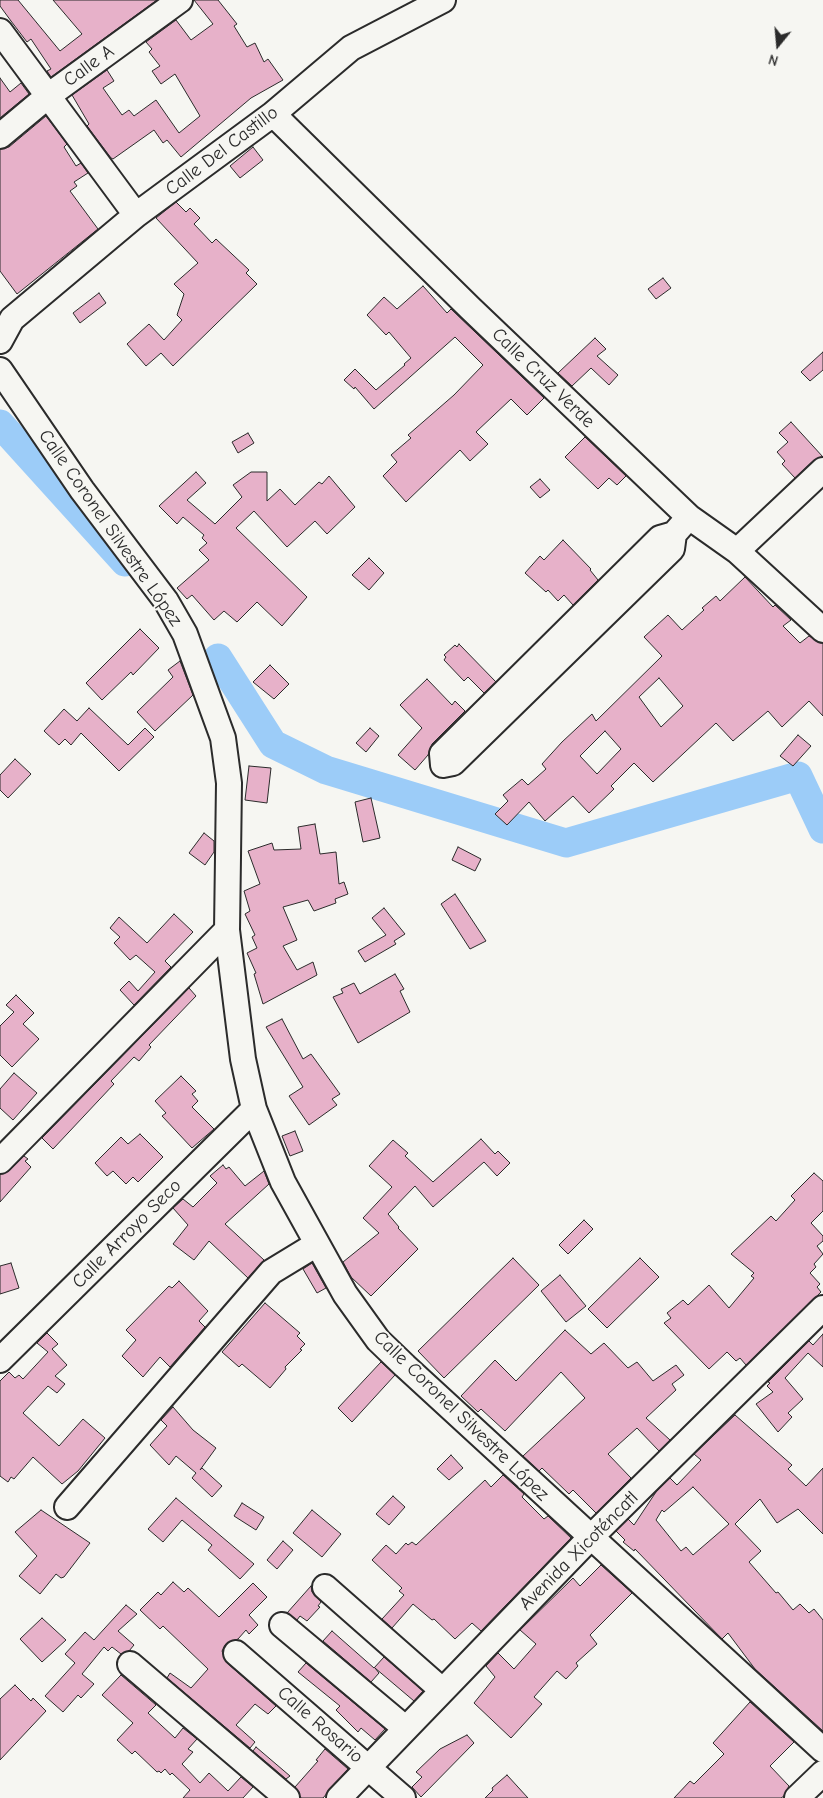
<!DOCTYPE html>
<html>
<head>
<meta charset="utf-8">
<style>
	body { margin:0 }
	#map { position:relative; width:823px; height:1798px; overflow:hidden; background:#f6f6f2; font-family:"Comic Neue",sans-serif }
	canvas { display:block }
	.north { position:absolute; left:753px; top:20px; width:50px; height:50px; -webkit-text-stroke:4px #f6f6f2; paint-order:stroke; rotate:197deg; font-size:14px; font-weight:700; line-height:20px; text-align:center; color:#2b2b2b }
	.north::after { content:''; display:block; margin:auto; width:18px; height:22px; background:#2b2b2b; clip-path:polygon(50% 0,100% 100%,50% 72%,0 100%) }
</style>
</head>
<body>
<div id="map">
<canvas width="823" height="1798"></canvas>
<div class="north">N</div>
</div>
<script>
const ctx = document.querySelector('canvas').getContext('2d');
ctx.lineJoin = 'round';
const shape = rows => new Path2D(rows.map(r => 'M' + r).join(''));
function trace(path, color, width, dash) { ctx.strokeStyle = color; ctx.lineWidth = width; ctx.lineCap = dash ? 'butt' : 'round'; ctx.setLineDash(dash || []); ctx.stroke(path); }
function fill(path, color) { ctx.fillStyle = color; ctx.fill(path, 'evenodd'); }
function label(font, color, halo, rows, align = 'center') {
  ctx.font = font + ' "Comic Neue",sans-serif'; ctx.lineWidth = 4; ctx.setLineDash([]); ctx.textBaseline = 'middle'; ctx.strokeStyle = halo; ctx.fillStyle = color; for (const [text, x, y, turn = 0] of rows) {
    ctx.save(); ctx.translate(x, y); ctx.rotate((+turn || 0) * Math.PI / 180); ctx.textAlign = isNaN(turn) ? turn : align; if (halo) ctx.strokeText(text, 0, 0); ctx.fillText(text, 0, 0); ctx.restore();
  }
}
trace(shape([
	[0,424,125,562],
	[218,658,273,744,326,770,566,843,798,776,823,829]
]), '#9cccf8', 29);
const building = shape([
	[0,0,18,0,60,51,82,34,53,0,157,0,51,77,47,71,51,69,31,39,27,42,11,21,0,6,0,0],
	[194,0,218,0,237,24,234,26,247,47,255,43,264,62,268,59,283,80,251,98,181,157,167,140,163,143,154,130,113,159,111,158,87,126,89,124,72,95,107,70,114,81,103,88,122,115,129,110,134,116,156,100,179,133,200,116,175,74,161,84,152,71,160,66,149,52,152,49,146,42,176,20,191,40,213,24,194,0],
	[0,78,10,92,21,83,29,94,0,118,0,78],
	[46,116,67,144,64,147,76,166,81,163,88,173,74,182,77,186,70,191,98,229,17,294,0,271,0,149,9,147,46,116],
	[253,147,263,160,240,178,230,166,253,147],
	[176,202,186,212,190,208,200,218,194,224,212,243,216,239,249,270,246,273,257,284,173,366,161,353,146,366,127,344,149,324,164,340,182,320,177,315,184,294,174,284,198,263,156,218,176,202],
	[663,278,671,288,656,299,648,289,663,278],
	[423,286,447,313,451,309,544,398,527,415,511,399,476,432,488,444,470,461,460,450,406,502,383,476,397,462,391,455,411,438,408,435,454,395,483,365,455,337,374,409,355,387,354,389,344,380,355,369,376,390,405,365,404,364,411,358,389,332,386,335,367,315,384,297,397,309,423,286],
	[99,293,106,303,80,323,73,313,99,293],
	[595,338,606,349,597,356,618,375,609,385,591,368,572,386,558,373,595,338],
	[823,352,823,370,810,381,801,372,823,352],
	[791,422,823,457,814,460,795,478,782,464,785,461,777,452,788,442,779,433,791,422],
	[248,433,254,443,238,453,232,442,248,433],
	[585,437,626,476,617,485,609,478,598,489,565,457,585,437],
	[196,472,206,483,187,500,215,524,242,497,233,485,251,472,267,472,267,501,280,489,295,505,319,482,322,484,329,476,355,507,327,534,315,521,287,547,254,511,236,528,307,597,282,626,257,602,237,622,224,611,214,620,192,595,187,599,177,588,209,560,199,550,207,543,202,538,204,535,183,517,177,524,159,506,196,472],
	[540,479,550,490,540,498,530,487,540,479],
	[563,540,591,569,590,570,598,580,573,605,564,595,558,601,548,590,546,592,525,573,540,556,544,560,563,540],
	[369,558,384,573,369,590,352,575,369,558],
	[745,577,773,607,775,605,791,620,783,626,800,643,809,636,823,643,823,716,809,701,782,727,768,711,733,741,716,723,653,782,634,763,611,786,614,789,589,813,573,796,545,821,529,802,507,825,495,814,508,801,503,795,522,779,528,785,546,769,542,764,562,742,592,714,596,721,662,656,644,637,668,615,682,630,704,610,702,608,716,596,720,601,745,577],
	[659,678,683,706,661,727,639,697,659,678],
	[605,731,621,749,597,774,580,756,605,731],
	[140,629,159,648,133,675,131,672,102,700,86,683,140,629],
	[459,644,496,682,484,693,468,677,464,681,444,660,446,657,444,655,455,645,457,647,459,644],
	[180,661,193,695,155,731,137,712,173,677,168,670,180,661],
	[270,665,289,684,274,699,253,682,270,665],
	[427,679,452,705,455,701,465,711,432,744,428,755,415,770,398,755,422,728,400,705,427,679],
	[89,708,128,745,145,728,154,737,119,771,81,733,71,745,65,739,59,745,44,731,64,709,77,721,89,708],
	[370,728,379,736,366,752,356,743,370,728],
	[798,735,811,746,793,766,780,756,798,735],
	[15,759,31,774,8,798,0,790,0,775,15,759],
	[249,766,271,768,267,803,245,800,249,766],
	[371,798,380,838,363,842,355,802,371,798],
	[315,824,320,854,336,852,339,884,344,882,348,894,335,899,336,903,314,911,308,900,283,907,297,940,283,946,297,970,313,962,317,975,263,1004,254,974,256,973,247,953,257,948,252,937,255,935,245,914,250,911,244,891,260,884,248,851,272,843,274,850,301,849,298,827,315,824],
	[204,833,214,841,214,852,205,865,189,853,204,833],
	[458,847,481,859,475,871,452,860,458,847],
	[455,894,486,941,470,949,441,904,455,894],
	[384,908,405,934,394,941,396,944,365,962,358,951,386,935,372,918,384,908],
	[174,914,193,932,165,961,171,967,134,1005,120,990,129,981,138,991,155,972,136,955,130,960,114,943,120,937,110,928,119,917,147,943,174,914],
	[395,974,404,989,400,991,410,1012,358,1043,333,997,343,993,341,989,354,983,360,994,395,974],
	[189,988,196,996,149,1045,151,1047,139,1061,134,1057,111,1081,114,1084,53,1149,42,1138,189,988],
	[16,995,34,1013,23,1024,39,1039,12,1067,0,1055,0,1026,14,1012,6,1005,16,995],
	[282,1019,303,1059,311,1054,340,1094,332,1099,337,1105,309,1125,289,1096,303,1087,266,1027,282,1019],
	[14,1073,37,1093,13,1120,0,1108,0,1089,14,1073],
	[181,1076,196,1091,192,1094,198,1101,192,1107,214,1129,192,1148,162,1116,166,1113,155,1101,181,1076],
	[295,1131,303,1151,290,1156,282,1136,295,1131],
	[140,1134,163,1157,138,1182,133,1177,126,1184,113,1171,107,1176,95,1163,121,1137,128,1144,140,1134],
	[481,1139,495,1154,498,1151,510,1163,497,1176,484,1162,433,1207,415,1186,388,1214,399,1227,398,1228,418,1249,371,1296,351,1277,343,1262,379,1233,363,1218,392,1187,369,1166,393,1140,408,1153,405,1156,433,1182,481,1139],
	[24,1156,28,1159,25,1161,31,1167,0,1202,0,1174,9,1171,24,1156],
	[223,1165,226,1169,229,1167,245,1186,264,1171,269,1184,225,1224,264,1260,248,1278,209,1241,194,1260,173,1244,188,1225,173,1208,183,1199,193,1207,217,1183,210,1176,223,1165],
	[814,1173,823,1181,823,1211,811,1223,823,1236,823,1241,817,1246,823,1254,814,1264,816,1267,810,1273,820,1284,817,1287,821,1292,746,1365,740,1358,736,1361,727,1352,709,1369,664,1323,671,1318,667,1313,683,1300,688,1305,709,1285,729,1308,754,1278,751,1276,754,1273,731,1254,771,1216,776,1221,795,1200,791,1196,814,1173],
	[584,1220,593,1229,568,1254,559,1245,584,1220],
	[513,1258,539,1285,444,1378,418,1351,513,1258],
	[640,1258,659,1277,607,1328,588,1309,640,1258],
	[11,1263,19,1288,0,1294,0,1266,11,1263],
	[312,1263,326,1288,317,1293,303,1269,312,1263],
	[560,1275,586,1306,566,1322,541,1291,560,1275],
	[179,1281,208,1311,199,1321,205,1327,170,1367,160,1357,143,1377,122,1356,136,1340,126,1330,169,1286,172,1288,179,1281],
	[265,1303,300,1333,297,1336,305,1344,300,1349,302,1350,285,1367,286,1369,270,1388,242,1364,239,1367,222,1352,265,1303],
	[565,1330,591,1354,604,1343,628,1368,637,1362,653,1381,676,1365,684,1375,672,1384,676,1390,646,1418,670,1440,659,1451,637,1428,608,1454,631,1478,596,1513,573,1490,569,1494,542,1468,539,1471,523,1456,585,1398,561,1372,505,1431,481,1409,478,1412,461,1396,495,1360,516,1381,565,1330],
	[47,1333,58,1344,52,1349,67,1365,55,1376,65,1384,57,1393,48,1386,23,1413,59,1446,83,1419,105,1438,78,1471,62,1484,33,1457,14,1479,11,1477,8,1482,0,1476,0,1381,9,1372,15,1378,19,1375,23,1379,48,1352,37,1343,47,1333],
	[823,1334,823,1367,808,1353,785,1378,803,1399,788,1413,792,1417,778,1432,756,1404,773,1392,767,1386,770,1383,768,1382,809,1341,813,1345,823,1334],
	[381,1362,395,1375,352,1422,338,1408,381,1362],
	[173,1407,193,1430,216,1448,200,1470,202,1468,222,1486,212,1497,192,1478,196,1473,176,1456,169,1465,150,1445,167,1426,161,1420,173,1407],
	[735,1415,792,1465,788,1469,806,1486,823,1468,823,1534,798,1509,777,1523,760,1499,735,1524,761,1551,749,1562,776,1593,778,1592,793,1610,800,1604,809,1613,814,1609,823,1620,823,1731,755,1669,728,1633,722,1639,635,1549,634,1551,623,1542,625,1540,616,1531,628,1519,634,1525,656,1492,670,1478,677,1485,701,1460,694,1454,735,1415],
	[693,1487,729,1524,693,1555,686,1547,681,1551,656,1520,662,1510,664,1512,693,1487],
	[451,1455,463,1468,449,1480,437,1469,451,1455],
	[503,1475,524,1494,522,1497,544,1519,548,1516,571,1538,481,1631,472,1623,455,1639,434,1619,432,1620,413,1604,392,1628,382,1619,404,1595,399,1591,402,1588,372,1560,386,1545,396,1554,406,1543,408,1545,412,1542,416,1545,485,1480,491,1487,503,1475],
	[393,1496,405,1507,389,1525,376,1514,393,1496],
	[176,1498,254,1564,240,1579,208,1550,212,1545,182,1520,163,1542,148,1529,176,1498],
	[242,1503,264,1517,256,1530,234,1516,242,1503],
	[41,1510,90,1543,64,1577,61,1578,56,1574,40,1594,19,1576,37,1556,15,1532,41,1510],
	[312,1510,341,1534,322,1557,293,1533,312,1510],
	[283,1541,293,1550,277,1569,267,1560,283,1541],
	[601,1565,632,1593,590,1635,597,1644,576,1663,578,1666,566,1679,557,1671,534,1697,542,1704,511,1738,474,1703,495,1677,486,1666,498,1653,514,1669,536,1644,520,1630,573,1578,580,1586,601,1565],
	[173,1582,184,1592,188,1588,219,1617,253,1583,267,1597,249,1615,258,1625,249,1634,246,1630,238,1639,226,1644,222,1651,227,1663,276,1706,268,1714,255,1704,236,1725,255,1742,250,1748,167,1678,170,1673,191,1688,208,1669,163,1626,160,1629,140,1610,158,1592,161,1595,173,1582],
	[311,1586,312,1592,321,1602,318,1606,320,1607,307,1621,300,1616,297,1620,287,1613,311,1586],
	[126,1605,137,1614,118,1631,134,1645,129,1651,121,1654,112,1647,108,1651,104,1647,82,1674,94,1684,81,1698,78,1695,63,1712,45,1696,75,1663,65,1654,85,1632,94,1640,126,1605],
	[42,1618,66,1640,42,1662,20,1639,42,1618],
	[332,1631,374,1668,384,1657,423,1691,414,1701,375,1668,379,1673,371,1682,323,1641,332,1631],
	[306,1663,385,1729,375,1740,361,1728,358,1732,336,1710,340,1706,298,1672,306,1663],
	[121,1675,156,1705,148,1713,175,1738,183,1728,197,1739,188,1749,193,1752,182,1764,200,1783,209,1773,228,1791,241,1777,253,1787,243,1798,183,1798,190,1790,172,1773,170,1775,165,1769,161,1773,159,1771,157,1772,135,1751,132,1754,117,1740,133,1723,102,1695,121,1675],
	[15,1685,31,1701,33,1698,46,1711,0,1760,0,1699,15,1685],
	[750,1702,794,1742,770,1766,789,1786,784,1796,781,1798,674,1798,690,1781,694,1784,724,1754,713,1743,750,1702],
	[467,1735,474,1743,421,1797,412,1787,422,1777,416,1772,440,1749,467,1735],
	[256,1747,290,1776,286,1779,253,1751,256,1747],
	[325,1749,348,1769,323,1798,301,1798,295,1787,318,1761,316,1760,325,1749],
	[507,1775,528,1798,485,1798,493,1790,492,1788,507,1775]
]);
fill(building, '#e7b1c9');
trace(building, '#2b2b2b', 1);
const minor = shape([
	[0,31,136,215],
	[273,114,470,308,689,517,737,551,823,630],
	[0,136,48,96,180,0],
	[0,341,12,319,136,215,273,114,351,48,443,0],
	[0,370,82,490,166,601,185,634,223,738,229,783,227,930,243,1059,254,1109,283,1182,345,1294,378,1340,405,1366,823,1750],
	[674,534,672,549,453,763,443,765,442,754,660,538,674,534,689,517],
	[737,551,823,470],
	[0,1161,227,930],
	[0,1360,254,1109],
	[67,1507,271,1272,317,1244],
	[325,1587,442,1690],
	[282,1625,405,1728],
	[236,1653,403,1798],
	[130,1664,287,1798],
	[339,1798,590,1538,823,1308],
	[797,1798,823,1773]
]);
trace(minor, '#2b2b2b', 28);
trace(minor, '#f6f6f2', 24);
label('19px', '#2b2b2b', '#f6f6f2', [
	["Calle A",89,66,-36],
	["Calle Del Castillo",222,151,-37],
	["Calle Cruz Verde",543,378,44],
	["Calle Coronel Silvestre López",110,528,55],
	["Calle Arroyo Seco",127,1234,-45],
	["Calle Coronel Silvestre López",461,1416,44],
	["Avenida Xicoténcatl",579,1551,-45],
	["Calle Rosario",320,1725,41]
]);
</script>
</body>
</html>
